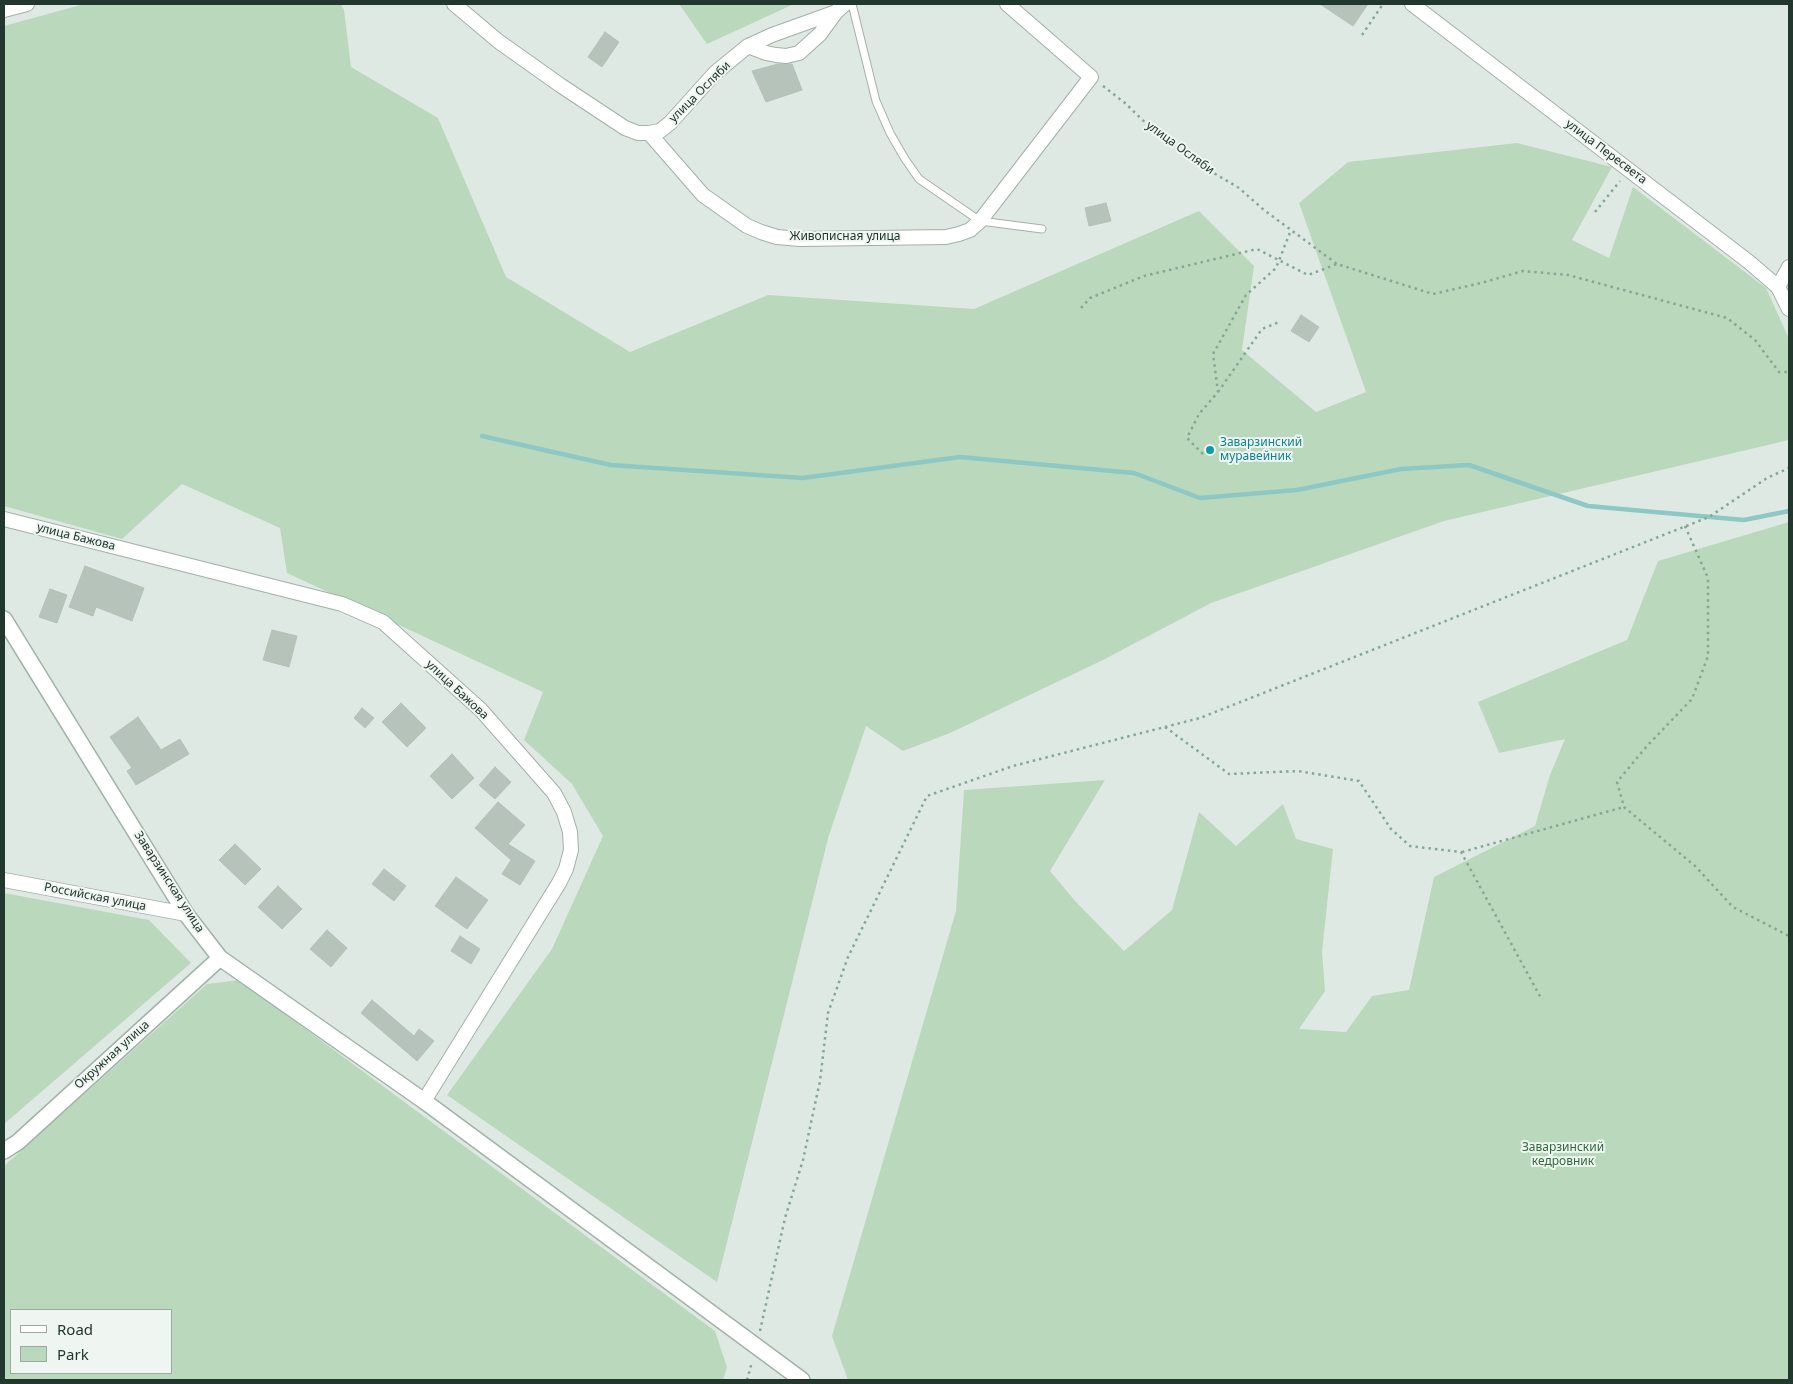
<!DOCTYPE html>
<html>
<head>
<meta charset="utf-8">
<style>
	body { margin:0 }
	#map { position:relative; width:1793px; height:1384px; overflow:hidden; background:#dfe9e3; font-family:"Noto Sans",sans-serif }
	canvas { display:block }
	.frame { position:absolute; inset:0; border:5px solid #22372d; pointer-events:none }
	.legend { position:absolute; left:10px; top:1309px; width:162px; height:65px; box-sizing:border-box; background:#eff6f1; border:1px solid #9daaa3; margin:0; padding:6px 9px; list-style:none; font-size:15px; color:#22372d }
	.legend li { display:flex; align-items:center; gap:10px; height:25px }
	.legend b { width:25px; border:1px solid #9daaa3 }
</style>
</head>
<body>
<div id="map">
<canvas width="1793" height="1384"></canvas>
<div class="frame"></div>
<ul class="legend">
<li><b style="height:6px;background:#fff"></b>Road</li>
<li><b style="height:14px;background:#bad8bc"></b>Park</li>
</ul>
</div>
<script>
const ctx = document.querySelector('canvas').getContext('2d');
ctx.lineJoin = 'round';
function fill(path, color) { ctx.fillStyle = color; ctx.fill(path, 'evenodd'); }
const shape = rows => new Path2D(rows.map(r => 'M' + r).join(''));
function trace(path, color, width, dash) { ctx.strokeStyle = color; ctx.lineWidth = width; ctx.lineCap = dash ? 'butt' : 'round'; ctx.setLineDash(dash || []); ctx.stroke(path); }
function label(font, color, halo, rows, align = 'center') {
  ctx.font = font + ' "Noto Sans",sans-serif'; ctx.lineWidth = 4; ctx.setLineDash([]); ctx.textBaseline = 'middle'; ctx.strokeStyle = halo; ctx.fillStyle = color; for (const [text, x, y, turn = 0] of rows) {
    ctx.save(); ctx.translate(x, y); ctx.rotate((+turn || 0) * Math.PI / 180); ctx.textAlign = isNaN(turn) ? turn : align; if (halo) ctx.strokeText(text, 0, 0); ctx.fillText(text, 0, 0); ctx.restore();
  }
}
fill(shape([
	[84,4,341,4,344,10,351,67,438,118,506,277,630,352,768,295,974,309,1199,211,1254,266,1242,350,1316,412,1366,392,1299,203,1348,162,1517,143,1612,167,1572,240,1609,258,1633,187,1766,288,1789,339,1789,440,1444,521,1211,603,1103,660,950,733,903,751,866,726,829,835,717,1282,447,1095,552,949,603,836,572,784,524,740,543,692,287,573,280,528,182,484,122,539,4,506,4,26],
	[679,4,794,4,707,44],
	[1789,522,1789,1380,848,1380,832,1336,956,911,964,790,1105,780,1050,871,1076,902,1124,951,1172,910,1199,812,1236,846,1283,804,1296,839,1333,849,1322,952,1325,991,1299,1029,1346,1032,1372,996,1409,990,1434,877,1535,826,1550,775,1565,739,1499,753,1478,702,1627,640,1658,561],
	[4,893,149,920,191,963,4,1124],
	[239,980,715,1331,727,1367,723,1380,4,1380,4,1166,207,984],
	[171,1310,171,1373,11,1373,11,1310]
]), '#bad8bc');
trace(shape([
	[482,436,611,465,803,478,960,457,1134,473,1200,498,1297,490,1401,469,1469,465,1588,506,1744,520,1789,511]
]), '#8dc8c5', 4.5);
const building = shape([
	[1320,4,1368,4,1353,26,1320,4],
	[605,32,619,42,602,67,588,57,605,32],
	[778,64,792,64,802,90,766,102,752,71,778,64],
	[1106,203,1111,221,1089,226,1085,208,1106,203],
	[1301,315,1319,327,1309,342,1291,331,1301,315],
	[85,566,144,588,132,621,96,607,93,616,69,607,85,566],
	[50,589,67,595,57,623,39,617,50,589],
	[272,630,297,636,289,667,263,660,272,630],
	[401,703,426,728,407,747,382,722,401,703],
	[362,708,374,718,365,728,354,718,362,708],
	[138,717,161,750,180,739,189,754,136,785,127,771,132,768,110,737,138,717],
	[452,754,474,778,452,799,430,776,452,754],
	[495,767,511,782,495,799,479,785,495,767],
	[498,802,525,825,508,844,535,861,520,885,502,874,511,860,475,828,498,802],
	[235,844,261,869,245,885,219,860,235,844],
	[384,869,406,886,394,901,372,884,384,869],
	[456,877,488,900,467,929,435,906,456,877],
	[278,886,302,909,282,929,258,907,278,886],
	[327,930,347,948,331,967,310,949,327,930],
	[460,936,480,949,471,964,451,951,460,936],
	[372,1000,414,1036,419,1029,434,1041,417,1061,361,1013,372,1000]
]);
fill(building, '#b5c3bb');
trace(building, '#b3c1b8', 1);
const lane = shape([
	[852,4,876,101,890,133,905,159,919,179,980,221,1042,229]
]);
const street = shape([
	[454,4,498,41,560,85,625,128,638,133,649,133,660,131,670,123,715,73,748,46,772,35,836,12],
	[1412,4,1749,262,1778,287,1789,309],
	[4,10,27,4],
	[748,46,766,53,776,55,786,56,799,53,820,34,836,12,845,4],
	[649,133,703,195,747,226,761,232,777,237,800,239,946,237,959,234,970,230,980,221,1091,77,1007,4],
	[1778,287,1789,267],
	[4,519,342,604,383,622,481,710,554,793,564,812,570,832,571,850,566,869,559,883,424,1101],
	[4,880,186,914]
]);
const secondary = shape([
	[4,619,186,914,220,958,424,1101,802,1380],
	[4,1151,18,1142,220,958]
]);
trace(lane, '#a3b0a9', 9);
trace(street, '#a3b0a9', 16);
trace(secondary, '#a0b3a8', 18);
trace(shape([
	[1362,35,1383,4],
	[1103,86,1125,103,1154,131,1169,136,1207,169,1239,188,1264,210,1337,264],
	[1595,212,1620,181],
	[1081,308,1090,298,1144,276,1257,249,1308,275,1337,264,1433,294,1481,283,1523,271,1568,275,1727,318,1755,340,1779,372,1789,372],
	[1218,392,1262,329,1279,322],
	[1203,454,1187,438,1199,414,1218,392,1213,354,1246,295,1276,268,1291,230],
	[1685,526,1708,578,1708,656,1692,699,1647,746,1617,782,1624,807,1695,866,1733,907,1789,936],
	[1165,727,1229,774,1298,771,1359,781,1391,829,1410,846,1461,852,1542,1000],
	[1462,852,1624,807],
	[760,1331,785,1218,803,1160,820,1081,828,1013,848,957,927,796,1013,766,1200,718,1709,517,1767,478,1789,468],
	[747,1380,752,1362]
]), '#83a995', 2.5, [2.5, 4]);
trace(lane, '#fff', 7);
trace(street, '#fff', 14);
trace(secondary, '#fff', 15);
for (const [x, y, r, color] of [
	[1210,450,5,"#0f9aa8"]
]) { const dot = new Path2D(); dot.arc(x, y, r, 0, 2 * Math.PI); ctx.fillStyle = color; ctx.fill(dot); trace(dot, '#eff6f1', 2); }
label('12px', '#22372d', '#eff6f1', [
	["улица Осляби",700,92,-45],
	["улица Осляби",1180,148,36],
	["улица Пересвета",1606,152,37],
	["Живописная улица",845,237],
	["улица Бажова",76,537,14],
	["улица Бажова",457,690,43],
	["Заварзинская улица",169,882,57],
	["Российская улица",95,897,11],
	["Окружная улица",112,1055,-42]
]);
label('12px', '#0d838f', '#eff6f1', [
	["Заварзинский",1220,443],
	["муравейник",1220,457]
], 'left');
label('12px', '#31693b', '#eff6f1', [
	["Заварзинский",1563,1148],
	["кедровник",1563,1162]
]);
</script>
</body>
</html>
